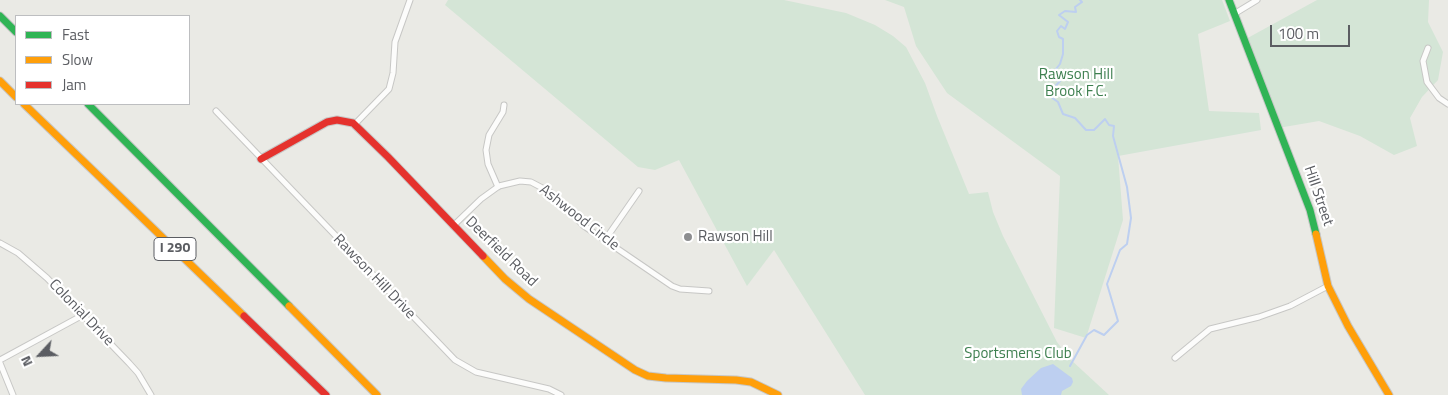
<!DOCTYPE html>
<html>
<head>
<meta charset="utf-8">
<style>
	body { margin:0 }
	#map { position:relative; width:1448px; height:395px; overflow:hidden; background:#eaeae5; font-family:"Titillium Web",sans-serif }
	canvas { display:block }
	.legend { position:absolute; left:15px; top:15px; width:175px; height:90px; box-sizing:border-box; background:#fff; border:1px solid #bdbec0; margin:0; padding:6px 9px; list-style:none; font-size:15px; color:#5b5d62 }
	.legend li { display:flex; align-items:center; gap:10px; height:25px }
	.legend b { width:25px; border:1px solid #bdbec0 }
	.north { position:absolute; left:15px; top:330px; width:50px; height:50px; -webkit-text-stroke:4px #fff; paint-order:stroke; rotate:245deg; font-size:14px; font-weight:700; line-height:20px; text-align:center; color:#5b5d62 }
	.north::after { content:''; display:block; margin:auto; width:18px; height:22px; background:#5b5d62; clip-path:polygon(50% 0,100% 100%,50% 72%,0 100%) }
	.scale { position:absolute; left:1270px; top:25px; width:80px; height:22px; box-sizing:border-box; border:2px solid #5b5d62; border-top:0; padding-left:6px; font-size:15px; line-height:18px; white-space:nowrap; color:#5b5d62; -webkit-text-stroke:4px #fff; paint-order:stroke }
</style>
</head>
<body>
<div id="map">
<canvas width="1448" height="395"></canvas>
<ul class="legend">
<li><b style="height:6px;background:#30b455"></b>Fast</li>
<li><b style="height:6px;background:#ff9f0a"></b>Slow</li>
<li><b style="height:6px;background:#e5322d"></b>Jam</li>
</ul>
<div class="north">N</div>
<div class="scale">100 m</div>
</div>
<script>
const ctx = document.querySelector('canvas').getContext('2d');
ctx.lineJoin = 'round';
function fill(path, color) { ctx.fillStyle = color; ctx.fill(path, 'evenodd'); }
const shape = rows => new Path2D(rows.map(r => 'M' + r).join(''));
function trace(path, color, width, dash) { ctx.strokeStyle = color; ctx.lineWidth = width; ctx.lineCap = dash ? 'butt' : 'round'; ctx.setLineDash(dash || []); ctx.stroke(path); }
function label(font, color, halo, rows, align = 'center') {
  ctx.font = font + ' "Titillium Web",sans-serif'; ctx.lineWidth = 4.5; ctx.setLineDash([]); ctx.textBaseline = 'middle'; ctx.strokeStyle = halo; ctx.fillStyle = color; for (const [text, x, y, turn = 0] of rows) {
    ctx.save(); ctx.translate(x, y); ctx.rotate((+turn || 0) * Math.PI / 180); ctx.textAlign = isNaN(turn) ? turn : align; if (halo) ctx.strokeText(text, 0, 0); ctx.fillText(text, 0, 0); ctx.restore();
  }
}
fill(shape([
	[448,0,784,0,846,13,875,25,893,36,906,47,925,83,937,116,969,194,988,192,993,212,1003,236,1057,342,1070,359,1109,395,865,395,774,250,747,286,679,160,655,170,638,167,445,5],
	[885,0,1222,0,1230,21,1198,34,1209,111,1259,113,1261,130,1118,156,1123,220,1086,338,1054,328,1060,176,947,93,916,46,904,7],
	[1317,0,1429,0,1428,22,1443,52,1438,80,1422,97,1410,118,1417,146,1394,155,1360,136,1319,121,1278,128,1244,40]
]), '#d4e5d6');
fill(shape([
	[1053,364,1072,378,1073,382,1071,386,1062,391,1061,395,1022,395,1021,389,1027,381,1041,368]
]), '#bdcff0');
trace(shape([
	[1070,366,1087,335,1094,330,1104,335,1118,321,1107,284,1120,250,1127,244,1131,218,1127,187,1113,136,1114,126,1109,125,1105,119,1094,130,1086,130,1075,118,1063,114,1058,102,1051,97,1050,92,1060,81,1058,76,1052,74,1060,64,1063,54,1063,39,1059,37,1057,31,1061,26,1065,29,1068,22,1059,15,1065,11,1076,12,1075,7,1082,2,1080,0]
]), '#bdcff0', 2);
const street = shape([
	[1234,14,1257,0],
	[1428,48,1423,61,1427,82,1439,98,1448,104],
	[216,111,455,360,476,372,549,389,561,395],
	[355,124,389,89,393,73,395,42,410,0],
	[498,187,488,164,486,150,489,135,503,112,504,105],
	[453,226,481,199,499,186,520,181,531,182,550,192,584,226,672,286,680,289,709,291],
	[605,240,639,191],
	[0,243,18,253,47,278,129,363,138,373,151,395],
	[1175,358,1210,329,1259,317,1290,306,1328,286],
	[0,360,83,315],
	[0,363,13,395]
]);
const fast = shape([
	[1229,0,1310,210,1316,234],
	[0,16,16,32],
	[88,104,289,306]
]);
const slow = shape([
	[0,81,16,97],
	[24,104,244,316],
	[1316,234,1328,286,1348,326,1389,395],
	[483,256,505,279,529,299,635,370,648,376,666,378,736,380,751,382,778,395],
	[289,306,377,395]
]);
const jam = shape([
	[261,159,327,122,337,120,353,123,388,157,483,256],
	[244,316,326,395]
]);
trace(street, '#c7c7c5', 7);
trace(fast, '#c7c7c6', 9);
trace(slow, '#c7c7c6', 9);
trace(jam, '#c7c7c6', 9);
trace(street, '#fcfcfb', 5);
trace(fast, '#30b455', 7);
trace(slow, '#ff9f0a', 7);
trace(jam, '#e5322d', 7);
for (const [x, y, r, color] of [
	[688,237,5,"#8d8e90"]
]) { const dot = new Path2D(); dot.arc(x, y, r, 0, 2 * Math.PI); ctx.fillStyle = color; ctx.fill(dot); trace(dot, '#fff', 2); }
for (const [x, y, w] of [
	[175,249,42]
]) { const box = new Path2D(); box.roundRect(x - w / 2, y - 11.5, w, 23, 4); ctx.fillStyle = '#fff'; ctx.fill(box); trace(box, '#5b5d62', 1); }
label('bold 14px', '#5b5d62', null, [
	["I 290",175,249]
]);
label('15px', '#3d7f4f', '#fff', [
	["Rawson Hill",1076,75],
	["Brook F.C.",1076,92],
	["Sportsmens Club",1018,354]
]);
label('15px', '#5b5d62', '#fff', [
	["Hill Street",1318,196,71],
	["Ashwood Circle",579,218,38],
	["Deerfield Road",501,252,44],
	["Rawson Hill Drive",374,277,46],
	["Colonial Drive",81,313,46]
]);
label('15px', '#5b5d62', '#fff', [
	["Rawson Hill",698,237]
], 'left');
</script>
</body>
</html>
